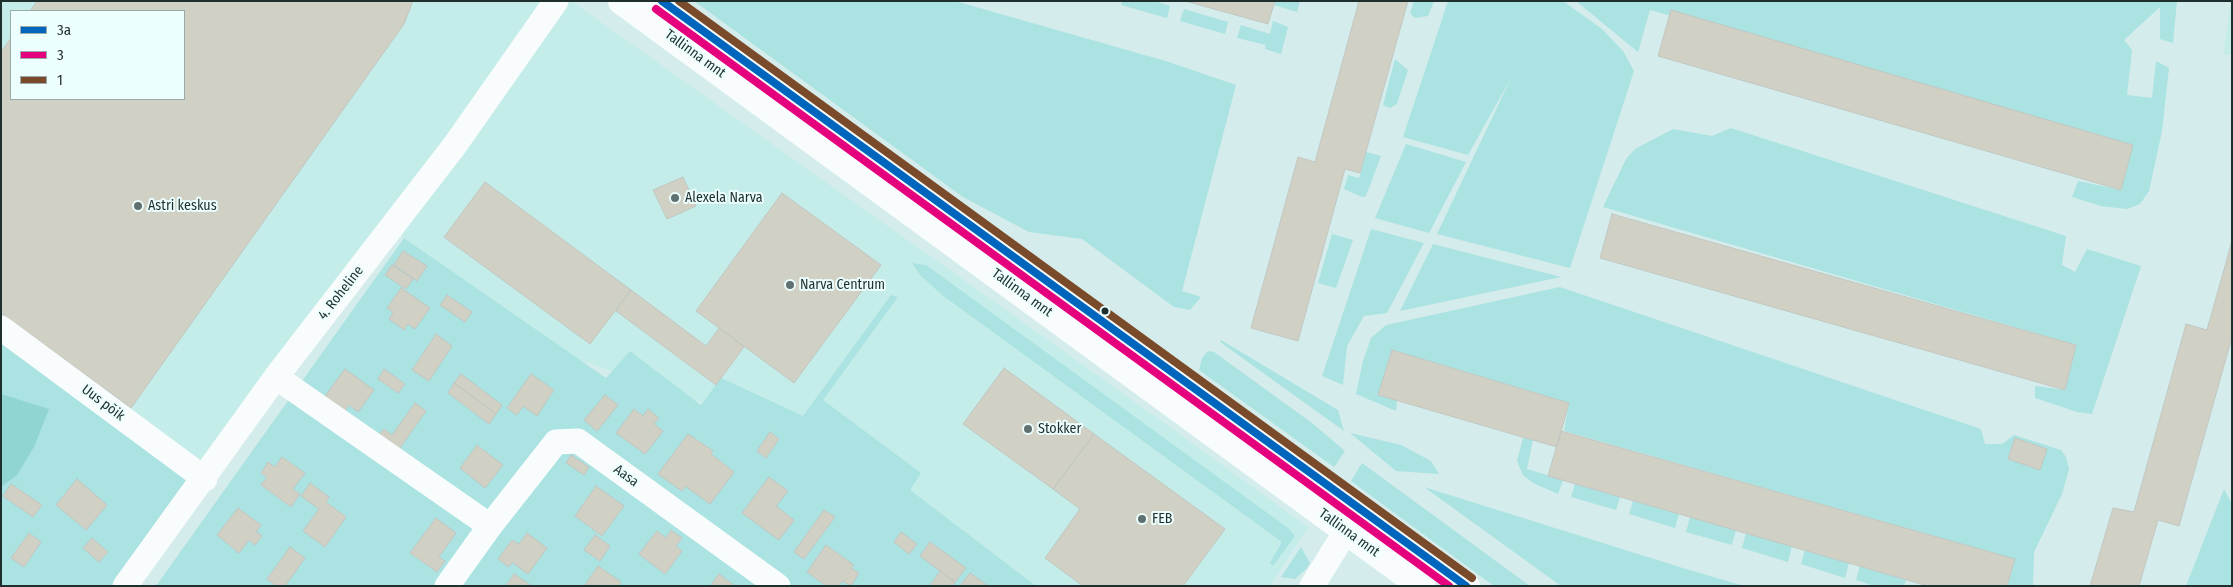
<!DOCTYPE html>
<html>
<head>
<meta charset="utf-8">
<style>
	body { margin:0 }
	#map { position:relative; width:2233px; height:587px; overflow:hidden; background:#d4eceb; font-family:"Fira Sans Condensed",sans-serif }
	canvas { display:block }
	.frame { position:absolute; inset:0; border:2px solid #1e2f2e; pointer-events:none }
	.legend { position:absolute; left:10px; top:10px; width:175px; height:90px; box-sizing:border-box; background:#ecfefd; border:1px solid #9aabaa; margin:0; padding:6px 9px; list-style:none; font-size:15px; color:#1e2f2e }
	.legend li { display:flex; align-items:center; gap:10px; height:25px }
	.legend b { width:25px; border:1px solid #9aabaa }
</style>
</head>
<body>
<div id="map">
<canvas width="2233" height="587"></canvas>
<div class="frame"></div>
<ul class="legend">
<li><b style="height:6px;background:#0065bd"></b>3a</li>
<li><b style="height:6px;background:#e5007d"></b>3</li>
<li><b style="height:6px;background:#7a4b2a"></b>1</li>
</ul>
</div>
<script>
const ctx = document.querySelector('canvas').getContext('2d');
ctx.lineJoin = 'round';
function fill(path, color) { ctx.fillStyle = color; ctx.fill(path, 'evenodd'); }
const shape = rows => new Path2D(rows.map(r => 'M' + r).join(''));
function trace(path, color, width, dash) { ctx.strokeStyle = color; ctx.lineWidth = width; ctx.lineCap = dash ? 'butt' : 'round'; ctx.setLineDash(dash || []); ctx.stroke(path); }
function label(font, color, halo, rows, align = 'center') {
  ctx.font = font + ' "Fira Sans Condensed",sans-serif'; ctx.lineWidth = 4; ctx.setLineDash([]); ctx.textBaseline = 'middle'; ctx.strokeStyle = halo; ctx.fillStyle = color; for (const [text, x, y, turn = 0] of rows) {
    ctx.save(); ctx.translate(x, y); ctx.rotate((+turn || 0) * Math.PI / 180); ctx.textAlign = isNaN(turn) ? turn : align; if (halo) ctx.strokeText(text, 0, 0); ctx.fillText(text, 0, 0); ctx.restore();
  }
}
fill(shape([
	[1,1,571,1,1117,389,1308,527,1270,586,1033,586,766,425,574,358,397,233,205,479,1,328],
	[11,11,184,11,184,99,11,99],
	[2231,1,2232,1,2232,55,2223,54]
]), '#c4edea');
fill(shape([
	[694,1,955,1,1169,62,1236,85,1182,291,1201,297,1190,310,1174,307,1082,239,1029,232,963,197],
	[1122,1,1155,1,1170,6,1167,18,1121,5],
	[1275,1,1300,1,1297,12,1274,5],
	[1414,1,1434,1,1428,16,1415,18,1410,13],
	[1448,1,1563,1,1602,29,1623,51,1634,71,1570,268,1437,234,1511,78,1468,155,1403,137],
	[1576,1,2177,1,2173,43,2160,39,2160,7,2124,40,2132,50,2127,95,2152,98,2156,61,2169,68,2162,131,2149,191,2140,204,2127,209,2101,206,2072,197,2078,181,2121,190,2133,145,1650,10,1638,52],
	[1184,9,1228,22,1225,34,1180,21],
	[1273,21,1288,27,1281,54,1265,49,1266,45,1237,38,1241,25,1270,34],
	[1395,59,1408,70,1397,104,1390,108,1383,105],
	[1731,128,2066,236,2062,265,2075,272,2087,249,2141,266,2092,414,2077,412,2035,398,2035,386,2065,390,2076,345,1603,207,1626,159,1635,149,1673,129,1712,136],
	[1406,144,1466,162,1429,233,1375,218],
	[1366,152,1381,156,1366,196,1362,197,1344,189,1348,175,1359,178],
	[1371,229,1424,243,1387,313,1364,316,1347,346,1343,385,1322,376],
	[1332,234,1353,240,1336,288,1318,283],
	[404,238,606,378,630,351,701,405,721,378,803,416,891,295,898,297,823,400,921,473,910,490,1036,586,156,586],
	[1433,244,1561,277,1400,311],
	[912,263,926,265,1288,528,1295,536,1273,566,1270,563,1282,542,942,295,920,275],
	[1560,287,1981,429,1985,444,2002,444,2014,435,2061,450,2066,457,2069,469,2062,494,2034,552,2033,586,2007,586,2015,559,1564,431,1569,403,1392,350,1378,395,1397,400,1396,411,1356,394,1363,361,1371,338,1386,325],
	[1,331,205,479,132,586,1,586],
	[1221,340,1338,410,1344,431,1220,342],
	[1208,351,1214,352,1312,423,1345,451,1334,467,1199,370,1202,358],
	[1350,433,1401,445,1431,461,1439,474,1396,471],
	[1523,438,1533,440,1527,469,1563,480,1558,494,1533,483,1523,475,1517,461],
	[1362,463,1530,586,1494,586,1351,481],
	[1575,484,1620,497,1616,510,1571,497],
	[1424,487,1686,569,1744,586,1561,586],
	[2224,489,2232,504,2232,586,2186,586],
	[1633,501,1679,514,1675,528,1629,514],
	[1690,517,1736,530,1732,545,1686,532],
	[1746,533,1792,546,1788,562,1742,548],
	[1301,547,1310,563,1307,568,1295,579,1281,577],
	[1805,550,1849,563,1845,578,1801,564],
	[1860,566,1906,580,1904,586,1874,586,1856,580]
]), '#aae3e1');
fill(shape([
	[1,394,49,409,34,447,17,475,1,487]
]), '#90d5d2');
const building = shape([
	[37,1,413,1,404,24,131,408,1,313,1,52,11,38,11,99,184,99,184,11,30,11,37,1],
	[1185,1,1275,1,1268,24,1185,1],
	[1359,1,1408,1,1360,173,1345,169,1298,341,1251,328,1298,157,1315,162,1359,1],
	[1671,10,2133,145,2121,190,1658,56,1671,10],
	[683,177,696,206,667,219,653,190,683,177],
	[485,182,631,290,590,344,444,237,485,182],
	[782,193,881,265,794,383,696,311,782,193],
	[1612,214,2076,345,2065,390,1600,258,1612,214],
	[2232,241,2232,337,2179,526,2158,520,2139,586,2090,586,2113,508,2134,512,2186,324,2207,330,2232,241],
	[403,251,427,266,417,281,394,265,403,251],
	[392,265,413,279,406,289,385,275,392,265],
	[401,288,430,308,415,329,408,324,404,330,389,319,393,312,387,308,401,288],
	[631,290,706,346,719,328,744,347,716,385,616,311,631,290],
	[447,295,472,312,465,322,440,305,447,295],
	[436,334,452,346,429,381,412,370,436,334],
	[1392,350,1569,403,1557,447,1378,395,1392,350],
	[1004,368,1094,434,1053,489,963,424,1004,368],
	[345,369,374,390,358,412,349,405,343,414,323,399,345,369],
	[384,369,405,384,398,393,378,379,384,369],
	[461,374,502,405,496,414,454,383,461,374],
	[531,374,554,390,537,416,523,406,517,415,507,408,531,374],
	[454,383,496,414,489,424,448,393,454,383],
	[605,395,618,405,597,431,584,420,605,395],
	[415,403,426,411,397,452,377,437,384,429,392,435,415,403],
	[634,409,643,416,648,409,659,418,654,424,663,431,645,454,616,433,634,409],
	[1561,431,2015,559,2007,586,1928,586,1548,476,1561,431],
	[770,432,779,439,766,458,757,451,770,432],
	[688,434,713,451,711,454,734,472,710,504,685,486,682,491,658,474,688,434],
	[1094,434,1225,529,1183,586,1083,586,1045,558,1080,509,1053,489,1094,434],
	[2015,438,2047,449,2040,470,2008,459,2015,438],
	[477,445,503,465,485,488,460,468,477,445],
	[571,455,589,467,584,475,566,463,571,455],
	[282,457,305,473,293,489,300,494,291,507,261,485,267,477,261,473,268,462,275,467,282,457],
	[769,477,788,491,776,506,794,520,779,540,742,513,769,477],
	[77,479,107,505,86,530,56,505,77,479],
	[310,483,329,497,326,502,346,517,325,547,303,531,319,509,301,496,310,483],
	[11,484,42,505,33,517,3,496,11,484],
	[596,486,624,506,602,536,575,516,596,486],
	[238,508,261,525,256,532,262,536,255,545,249,540,239,553,217,535,238,508],
	[824,510,835,517,804,559,794,552,824,510],
	[436,518,456,533,439,557,445,561,437,572,410,553,436,518],
	[671,530,682,538,676,546,682,551,665,574,639,554,657,531,666,538,671,530],
	[901,532,917,544,909,554,894,542,901,532],
	[29,533,41,542,24,567,11,558,29,533],
	[527,533,547,548,528,574,512,562,509,567,498,559,512,540,519,544,527,533],
	[595,535,610,546,600,561,584,550,595,535],
	[92,538,108,552,99,562,83,548,92,538],
	[930,542,966,568,955,582,920,556,930,542],
	[826,545,854,565,851,568,859,573,851,586,842,581,839,586,826,586,807,572,826,545],
	[290,547,305,558,285,586,276,586,267,579,290,547],
	[598,566,621,582,618,586,585,585,598,566],
	[940,571,955,582,953,586,930,586,940,571],
	[970,573,988,586,960,586,970,573],
	[514,574,532,586,506,586,514,574],
	[719,574,735,586,710,586,719,574]
]);
fill(building, '#d0d0c5');
trace(building, '#c1c7c2', 1);
trace(shape([
	[1,328,205,479],
	[276,377,490,526,447,586],
	[490,526,556,442,578,441,778,586],
	[125,586,276,377,455,145,556,1],
	[1312,586,1346,531]
]), '#f9fcfc', 25);
trace(shape([
	[622,1,1422,586],
	[662,1,1466,586]
]), '#f9fcfc', 28);
trace(shape([
	[662,1,1466,586]
]), '#0065bd', 8);
trace(shape([
	[656,9,1449,586]
]), '#e5007d', 8);
trace(shape([
	[679,1,1472,578]
]), '#7a4b2a', 8);
for (const [x, y, r, color] of [
	[675,198,5,"#5e7170"],
	[138,206,5,"#5e7170"],
	[790,285,5,"#5e7170"],
	[1105,311,4.5,"#1e2f2e"],
	[1028,429,5,"#5e7170"],
	[1142,519,5,"#5e7170"]
]) { const dot = new Path2D(); dot.arc(x, y, r, 0, 2 * Math.PI); ctx.fillStyle = color; ctx.fill(dot); trace(dot, '#ecfefd', 2); }
label('14px', '#1e2f2e', '#ecfefd', [
	["Tallinna mnt",695,54,36],
	["4. Roheline",341,293,-52],
	["Tallinna mnt",1022,293,36],
	["Uus põik",103,403,37],
	["Aasa",626,476,36],
	["Tallinna mnt",1349,533,36]
]);
label('14px', '#1e2f2e', '#ecfefd', [
	["Alexela Narva",685,198],
	["Astri keskus",148,206],
	["Narva Centrum",800,285],
	["Stokker",1038,429],
	["FEB",1152,519]
], 'left');
</script>
</body>
</html>
